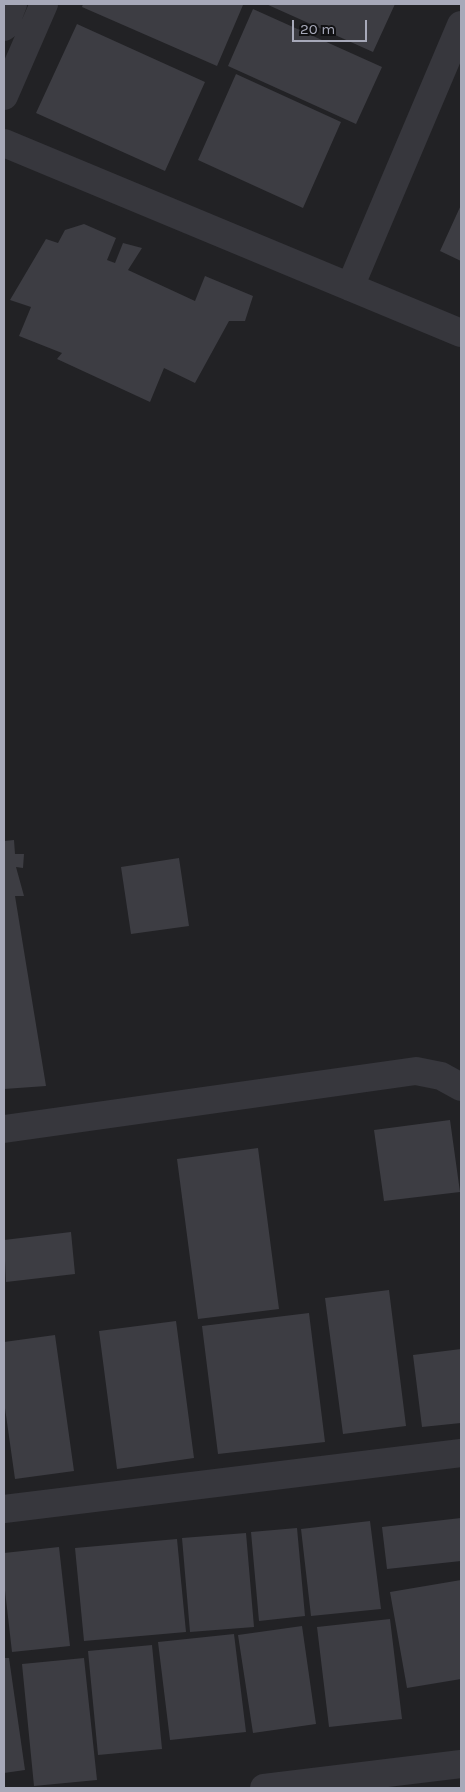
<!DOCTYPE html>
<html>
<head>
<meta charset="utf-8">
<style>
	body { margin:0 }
	#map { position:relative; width:465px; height:1792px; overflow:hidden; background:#161618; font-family:Karla,sans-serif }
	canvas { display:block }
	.frame { position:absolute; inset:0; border:5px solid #a7a9b9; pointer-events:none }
	.scale { position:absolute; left:292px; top:20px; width:75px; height:22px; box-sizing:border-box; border:2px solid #a7a9b9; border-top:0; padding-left:6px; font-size:15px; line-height:18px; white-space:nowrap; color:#a7a9b9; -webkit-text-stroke:4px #111113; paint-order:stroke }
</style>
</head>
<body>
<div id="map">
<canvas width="465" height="1792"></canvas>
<div class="frame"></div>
<div class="scale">20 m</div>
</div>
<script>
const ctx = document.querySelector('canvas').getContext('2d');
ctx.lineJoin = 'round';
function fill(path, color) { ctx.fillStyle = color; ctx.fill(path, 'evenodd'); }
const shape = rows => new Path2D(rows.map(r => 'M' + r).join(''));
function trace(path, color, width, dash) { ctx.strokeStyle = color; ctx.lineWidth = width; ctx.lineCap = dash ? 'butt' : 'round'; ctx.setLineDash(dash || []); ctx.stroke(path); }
fill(shape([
	[4,4,461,4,461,1788,4,1788]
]), '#222225');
fill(shape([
	[83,4,241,4,243,5,217,66,82,7],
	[266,4,395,4,373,52],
	[253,9,382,67,356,124,228,66],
	[77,24,205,82,165,171,36,113],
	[236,74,341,122,303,208,198,160],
	[461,205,461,261,440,251],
	[84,224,116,238,107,260,115,263,123,243,142,248,128,270,195,301,205,276,253,296,245,321,229,321,195,383,164,368,150,402,57,359,62,353,19,336,31,307,10,300,46,239,58,243,65,230],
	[14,840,15,854,24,854,23,868,16,867,24,896,15,896,46,1086,4,1089,4,841],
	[179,858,189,926,131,934,121,867],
	[450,1120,460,1192,384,1201,374,1130],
	[258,1148,279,1309,198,1319,177,1159],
	[71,1232,75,1274,6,1282,4,1240],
	[389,1290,406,1426,343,1434,325,1298],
	[309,1313,325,1442,218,1454,202,1326],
	[176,1321,194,1458,117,1469,99,1331],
	[55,1335,74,1471,15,1479,4,1401,4,1342],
	[461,1349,461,1423,422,1427,413,1355],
	[461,1518,461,1561,387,1569,382,1527],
	[370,1521,381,1609,311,1616,301,1529],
	[297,1528,305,1616,259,1621,251,1532],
	[246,1533,254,1627,190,1632,182,1538],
	[177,1539,186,1632,84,1641,75,1548],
	[59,1547,70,1646,12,1652,4,1582,4,1553],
	[461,1580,461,1679,407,1688,390,1592],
	[390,1619,402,1719,329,1727,317,1627],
	[302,1626,316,1724,253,1733,238,1635],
	[234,1634,246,1732,170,1740,158,1642],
	[152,1645,162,1749,98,1755,88,1651],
	[4,1658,9,1658,25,1770,4,1773],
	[84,1658,97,1780,34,1786,22,1664]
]), '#3d3d43');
trace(shape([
	[4,27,13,4],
	[4,96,44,4],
	[4,143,461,333],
	[350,287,461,25],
	[4,1129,416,1071,441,1076,461,1087],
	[4,1509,461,1453],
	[264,1788,461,1764]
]), '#37373d', 28);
</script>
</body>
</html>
